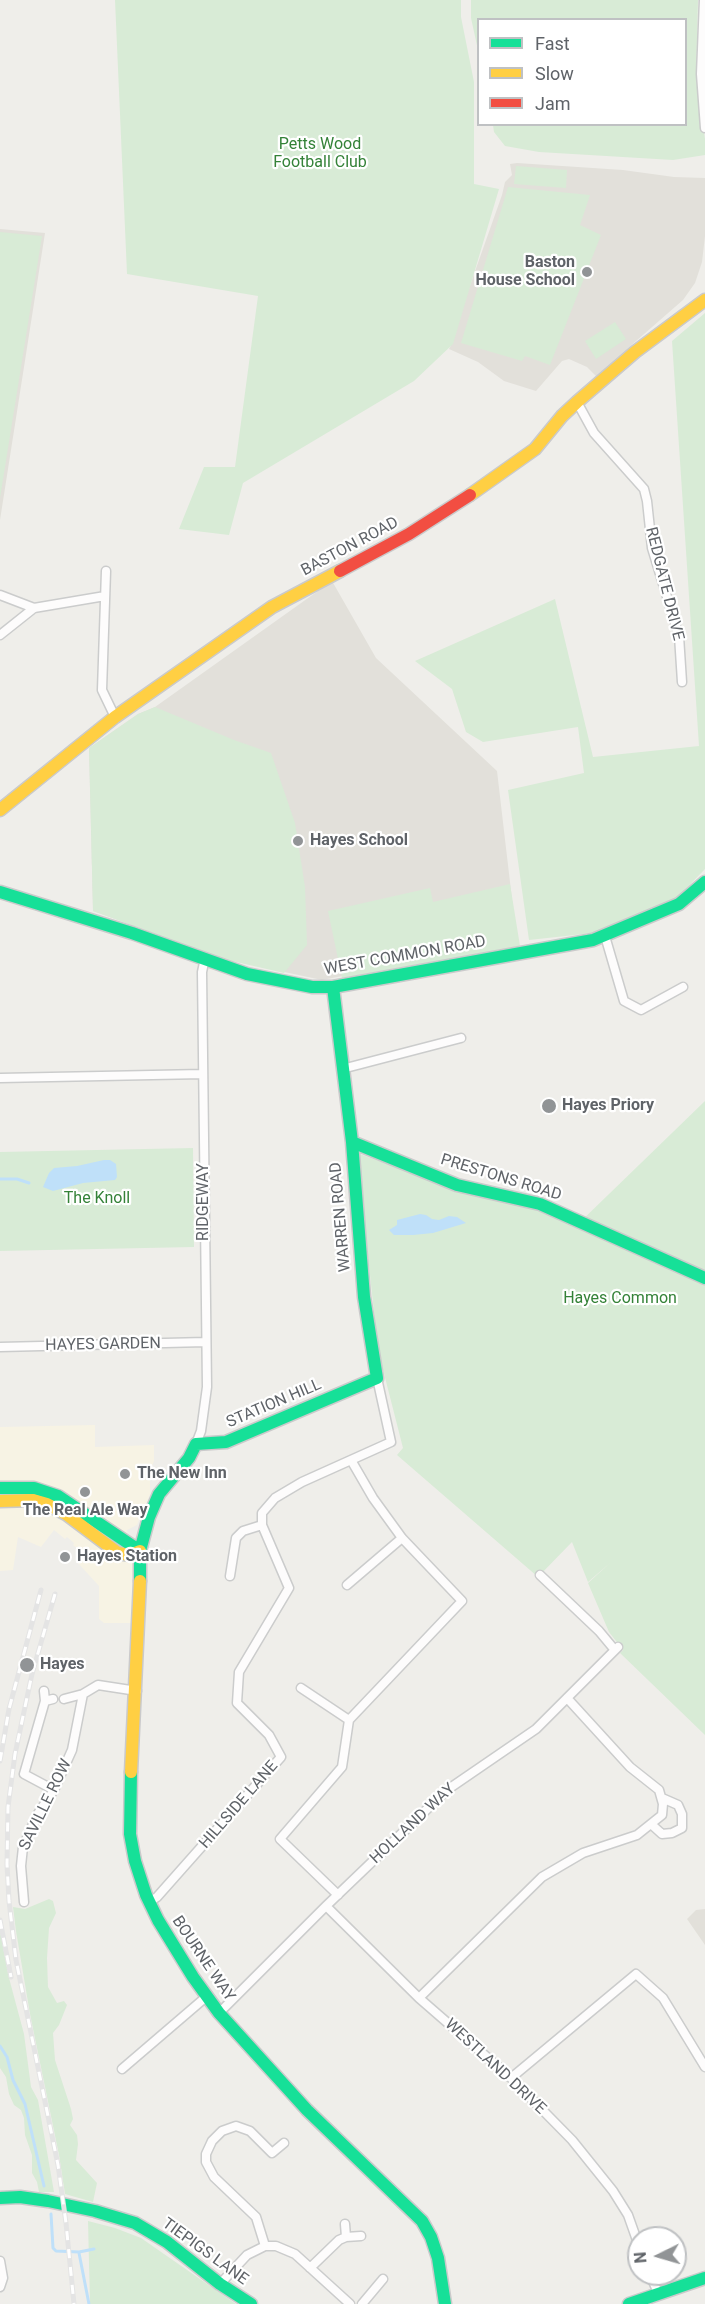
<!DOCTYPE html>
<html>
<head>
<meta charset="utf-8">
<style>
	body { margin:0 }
	#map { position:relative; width:705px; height:2304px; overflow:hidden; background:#efeeea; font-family:Roboto,sans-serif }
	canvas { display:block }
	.legend { position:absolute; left:477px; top:18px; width:210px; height:108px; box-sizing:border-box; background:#fff; border:2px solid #bfc1c3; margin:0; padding:8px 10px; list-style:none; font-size:18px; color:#5f6368 }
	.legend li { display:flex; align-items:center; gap:12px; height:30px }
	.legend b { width:30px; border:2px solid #bfc1c3 }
	.north { position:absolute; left:627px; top:2226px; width:60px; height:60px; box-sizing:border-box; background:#fff; border:2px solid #bfc1c3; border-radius:50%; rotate:265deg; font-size:16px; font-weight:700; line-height:24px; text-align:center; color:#5f6368 }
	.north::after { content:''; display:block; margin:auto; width:21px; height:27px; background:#919496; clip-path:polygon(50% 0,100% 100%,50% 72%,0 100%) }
</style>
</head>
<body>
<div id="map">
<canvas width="705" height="2304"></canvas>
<ul class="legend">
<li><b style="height:8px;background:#16e098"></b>Fast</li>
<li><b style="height:8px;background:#ffcf43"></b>Slow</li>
<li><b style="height:8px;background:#f24e42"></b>Jam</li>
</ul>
<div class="north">N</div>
</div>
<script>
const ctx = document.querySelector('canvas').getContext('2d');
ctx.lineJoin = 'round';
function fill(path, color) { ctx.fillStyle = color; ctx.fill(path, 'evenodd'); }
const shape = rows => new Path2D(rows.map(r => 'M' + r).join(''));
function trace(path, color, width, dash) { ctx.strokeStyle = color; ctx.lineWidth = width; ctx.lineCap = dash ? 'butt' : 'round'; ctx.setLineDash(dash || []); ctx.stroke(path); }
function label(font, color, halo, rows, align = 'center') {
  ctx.font = font + ' Roboto,sans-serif'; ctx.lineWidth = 4.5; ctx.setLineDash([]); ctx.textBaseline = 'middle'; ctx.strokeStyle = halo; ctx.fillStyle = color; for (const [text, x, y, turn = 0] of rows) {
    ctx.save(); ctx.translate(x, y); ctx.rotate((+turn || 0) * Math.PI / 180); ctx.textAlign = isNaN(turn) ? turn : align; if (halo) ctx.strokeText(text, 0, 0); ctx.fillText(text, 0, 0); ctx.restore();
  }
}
fill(shape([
	[95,1425,95,1447,154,1445,154,1461,150,1471,150,1494,137,1525,127,1530,134,1565,134,1620,130,1623,104,1623,99,1619,99,1586,78,1563,85,1554,73,1545,74,1543,67,1537,65,1539,54,1530,41,1547,18,1537,13,1570,0,1571,0,1427]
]), '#f7f3e4');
fill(shape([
	[517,163,623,170,674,177,705,178,705,236,702,262,695,283,683,300,596,376,587,367,569,359,562,361,536,391,504,381,478,362,449,349,452,343,450,342,502,195,505,182,512,175,510,164],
	[0,229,45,233,0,520],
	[332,581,376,658,497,771,517,942,322,980,228,960,93,911,89,748,138,714,155,707],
	[705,1909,705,1945,687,1919,696,1910]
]), '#e2e0da');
fill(shape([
	[115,0,461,0,461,17,474,82,474,184,499,189,453,344,414,381,243,483,229,535,179,529,204,467,235,467,258,296,127,274],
	[471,0,698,0,696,77,705,139,705,155,673,160,539,152,505,146,494,132,493,125,686,124,686,20,478,20,478,50,471,18],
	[516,166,567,170,566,188,514,184],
	[508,187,590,195,580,225,601,235,550,365,525,356,522,361,461,343],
	[0,232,42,236,0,498],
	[705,313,705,869,676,899,593,933,529,940,508,790,584,773,578,727,483,742,466,732,452,689,415,661,555,599,593,757,699,746,672,341],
	[615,322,626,339,596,359,585,341],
	[155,707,234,740,271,753,295,823,305,887,307,945,284,973,228,960,93,911,89,748,138,714],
	[510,884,520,946,342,978,328,911,430,888,433,902],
	[705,1101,705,1735,620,1653,623,1650,609,1632,588,1583,610,1563,588,1582,572,1542,538,1577,397,1455,403,1448,378,1350,357,1153,442,1184,536,1208,576,1226],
	[193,1148,194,1247,0,1251,0,1152],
	[49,1899,53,1901,56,1913,49,1928,47,1958,48,1987,57,2003,64,2001,67,2005,59,2025,53,2033,55,2060,71,2109,73,2119,70,2125,77,2135,78,2144,76,2160,97,2183,93,2202,65,2194,59,2155,30,2014,16,1931,13,1907,25,1909],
	[0,1931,9,1978,24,2034,31,2087,38,2100,54,2192,39,2192,37,2182,32,2173,32,2155,25,2135,24,2118,21,2110,14,2105,9,2094,6,2077,0,2068],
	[88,2221,115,2228,141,2238,236,2304,90,2304]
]), '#d8ebd6');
fill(shape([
	[104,1160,110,1160,116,1164,117,1177,115,1180,83,1183,53,1191,43,1187,49,1173,54,1168,77,1166],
	[420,1214,426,1215,432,1219,439,1220,449,1216,457,1217,466,1223,433,1233,413,1235,394,1235,389,1230,397,1225,397,1220]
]), '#bfe0f9');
trace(shape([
	[0,1179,17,1179,29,1183],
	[0,2046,7,2057,13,2080,25,2104,44,2186],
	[51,2214,53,2248,56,2251,79,2252,94,2249],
	[79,2253,89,2304]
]), '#bfe0f9', 3);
const street = shape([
	[704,0,701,74,705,128],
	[577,402,594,433,644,489,647,501,652,548,679,636,682,682],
	[106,571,102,690,115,717],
	[0,595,34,608],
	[0,635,34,608,105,596],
	[605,936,624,1001,641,1010,683,987],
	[342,1069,461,1038],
	[0,1078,203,1074],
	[0,1347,206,1342],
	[196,1444,201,1431,207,1387,202,972,205,958],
	[540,1575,599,1631,614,1649],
	[230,1576,236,1538,243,1531,262,1525],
	[347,1585,402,1538],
	[301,1688,349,1720],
	[44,1691,45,1701],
	[53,1699,45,1701,24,1774,54,1790],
	[64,1699,83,1694],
	[349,1720,462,1601,402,1538,373,1498,351,1460],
	[651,1824,662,1834,672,1833,682,1828,682,1814,678,1805,662,1798],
	[338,1895,280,1839,342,1767,349,1720],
	[24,1902,21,1866,23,1847,37,1815,54,1790,72,1750,83,1694,98,1685,137,1691],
	[149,1902,157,1897,281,1757,269,1735,237,1703,239,1672,289,1588,262,1525,262,1513,275,1498,302,1482,391,1442,377,1378],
	[326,1906,419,1998,511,2078,572,2140,613,2191,628,2215,639,2246],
	[419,1998,542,1877,583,1853,637,1835,662,1815,663,1804,659,1790,630,1767,567,1698],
	[219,2013,326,1906,447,1790,536,1729,618,1647],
	[122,2069,206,1997],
	[511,2078,636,1974,663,1998,705,2067],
	[345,2224,346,2237],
	[265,2246,256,2217,214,2177,206,2162,206,2154,212,2141,222,2131,236,2126,250,2131,272,2153,284,2143],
	[0,2261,3,2278,0,2287],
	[310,2268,339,2240,346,2237,361,2236],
	[650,2274,658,2293],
	[220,2284,247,2255,265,2246,276,2246,295,2254,350,2304],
	[362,2304,383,2279]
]);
const fast = shape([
	[0,892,132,933,247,974,312,987,333,987,593,940,679,904,705,882],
	[352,1142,457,1185,540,1204,705,1278],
	[0,1488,34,1488,58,1496,140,1551],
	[140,1581,140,1551,149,1517,159,1494,189,1458,196,1444,226,1442,377,1378,364,1297,352,1142,333,987],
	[131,1772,130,1834,135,1861,146,1895,158,1920,193,1977,219,2013,307,2110,422,2221,431,2237,438,2258,445,2304],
	[0,2198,20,2197,48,2201,95,2211,135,2223,167,2242,220,2284,251,2304],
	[629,2304,705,2278]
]);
const slow = shape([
	[470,495,535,449,562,416,577,402,635,352,705,300],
	[0,810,115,717,272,607,340,571],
	[0,1501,33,1500,47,1504,66,1514,118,1553,130,1555,140,1551],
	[131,1772,140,1581]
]);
const jam = shape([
	[340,571,409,534,470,495]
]);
trace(street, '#cbcccc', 11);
trace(fast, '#cacacb', 15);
trace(slow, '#cacacb', 15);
trace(jam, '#cacacb', 15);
trace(street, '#fdfcfc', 8);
trace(fast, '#16e098', 12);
trace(slow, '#ffcf43', 12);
trace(jam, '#f24e42', 12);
const rail = shape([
	[55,1594,32,1674,15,1754,8,1807,7,1864,9,1901,16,1960,58,2165,66,2223,74,2304],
	[0,1761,9,1709,41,1590],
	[0,1920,11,1977]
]);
trace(rail, '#e4e4e4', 5);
trace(rail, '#fff', 3, [9]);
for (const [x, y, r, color] of [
	[587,272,6,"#919496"],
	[298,841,6,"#919496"],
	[549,1106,8,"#919496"],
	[125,1474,6,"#919496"],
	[85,1492,6,"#919496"],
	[65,1557,6,"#919496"],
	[27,1665,8,"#919496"]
]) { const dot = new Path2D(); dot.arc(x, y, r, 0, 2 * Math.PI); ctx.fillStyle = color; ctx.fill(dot); trace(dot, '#fff', 2); }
label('16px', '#348238', '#fff', [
	["Petts Wood",320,145],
	["Football Club",320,163],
	["The Knoll",97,1199],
	["Hayes Common",620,1299]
]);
label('bold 16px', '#5f6368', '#fff', [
	["Baston",575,263,"right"],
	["House School",575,281,"right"],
	["Hayes School",310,841],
	["Hayes Priory",562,1106],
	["The New Inn",137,1474],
	["The Real Ale Way",85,1511,"center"],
	["Hayes Station",77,1557],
	["Hayes",40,1665]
], 'left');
label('16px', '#5f6368', '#fff', [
	["BASTON ROAD",350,547,-28],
	["REDGATE DRIVE",664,584,76],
	["WEST COMMON ROAD",405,956,-10],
	["PRESTONS ROAD",501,1178,17],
	["RIDGEWAY",204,1202,-90],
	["WARREN ROAD",341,1217,-95],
	["HAYES GARDEN",103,1345,-1],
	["STATION HILL",274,1404,-23],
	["SAVILLE ROW",46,1805,-64],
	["HILLSIDE LANE",239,1805,-49],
	["HOLLAND WAY",413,1824,-43],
	["BOURNE WAY",203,1959,56],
	["WESTLAND DRIVE",495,2067,43],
	["TIEPIGS LANE",205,2252,36]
]);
</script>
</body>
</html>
